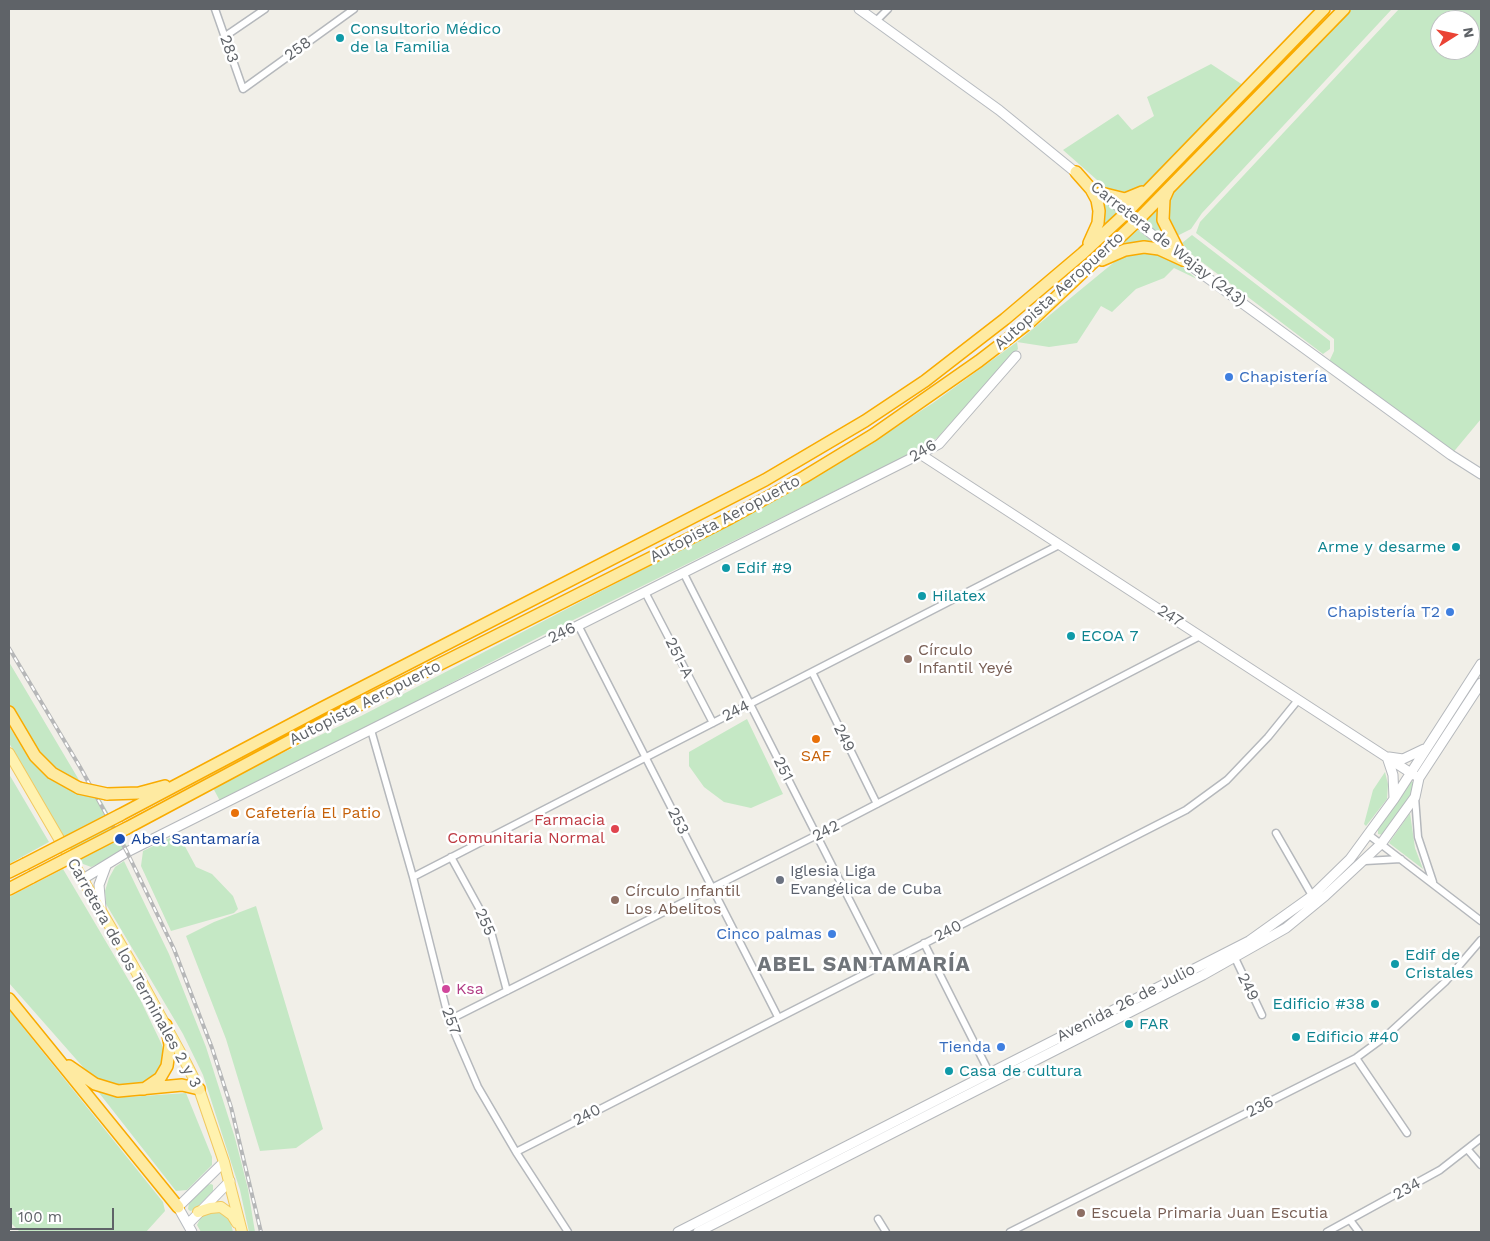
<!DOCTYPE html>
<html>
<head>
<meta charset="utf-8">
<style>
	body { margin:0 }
	#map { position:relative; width:1490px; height:1241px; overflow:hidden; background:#f1efe8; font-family:"Work Sans",sans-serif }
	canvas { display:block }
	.frame { position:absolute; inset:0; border:10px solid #5f6368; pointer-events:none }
	.north { position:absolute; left:1430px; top:10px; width:50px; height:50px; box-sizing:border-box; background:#fff; border:1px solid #bfc1c3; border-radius:50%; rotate:80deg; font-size:14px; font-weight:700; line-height:20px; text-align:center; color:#5f6368 }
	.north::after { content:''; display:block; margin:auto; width:18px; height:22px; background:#ea4335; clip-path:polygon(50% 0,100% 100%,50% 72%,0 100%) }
	.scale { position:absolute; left:10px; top:1208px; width:104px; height:22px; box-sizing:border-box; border:2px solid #5f6368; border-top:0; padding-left:6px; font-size:15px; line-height:18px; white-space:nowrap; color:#5f6368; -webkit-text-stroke:4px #fff; paint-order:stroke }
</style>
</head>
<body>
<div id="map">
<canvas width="1490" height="1241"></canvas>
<div class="frame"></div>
<div class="north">N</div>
<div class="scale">100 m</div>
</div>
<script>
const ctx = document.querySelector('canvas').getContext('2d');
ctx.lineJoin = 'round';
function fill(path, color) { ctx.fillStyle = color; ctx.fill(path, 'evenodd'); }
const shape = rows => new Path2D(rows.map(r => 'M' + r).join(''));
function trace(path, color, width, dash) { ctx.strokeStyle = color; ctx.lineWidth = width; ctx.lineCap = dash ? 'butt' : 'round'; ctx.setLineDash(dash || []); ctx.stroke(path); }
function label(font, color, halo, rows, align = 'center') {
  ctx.font = font + ' "Work Sans",sans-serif'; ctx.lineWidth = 5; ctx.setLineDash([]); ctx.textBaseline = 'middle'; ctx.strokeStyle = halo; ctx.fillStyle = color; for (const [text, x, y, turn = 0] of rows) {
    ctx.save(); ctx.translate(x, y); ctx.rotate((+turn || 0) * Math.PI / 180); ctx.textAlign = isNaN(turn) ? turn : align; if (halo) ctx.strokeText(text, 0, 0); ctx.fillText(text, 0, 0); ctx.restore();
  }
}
fill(shape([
	[1351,9,1392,9,1202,213,1191,229,1177,236,1170,231,1167,202,1173,188],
	[1399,9,1481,9,1481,419,1451,455,1328,364,1334,351,1334,339,1196,233,1200,222],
	[1440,20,1470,20,1470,50,1440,50],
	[1211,64,1243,85,1148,183,1135,192,1119,194,1105,187,1063,150,1118,114,1132,130,1154,116,1147,97],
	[1100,198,1118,213,1102,227],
	[1157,205,1158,225,1163,238,1142,221],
	[1135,228,1158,246,1110,252],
	[1192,235,1330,341,1330,349,1323,354,1190,253,1182,243],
	[1144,251,1174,260,1197,279,1174,268,1164,278,1136,289,1112,312,1101,306,1077,343,1049,347,1017,342,1018,349,937,438,922,448,547,633,288,768,220,801,212,786,361,716,780,498,841,462,933,403,1017,342,1118,259,1132,253],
	[9,662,79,780,62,774,44,759,33,747,9,706],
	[747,719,783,794,751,808,724,802,704,787,689,766,689,752],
	[9,726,29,758,51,779,78,793,101,800,129,850,91,867,78,862,9,743],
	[1385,772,1388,784,1387,799,1366,826,1364,824,1373,790],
	[9,774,49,842,9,864],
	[1411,781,1415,783,1409,799,1383,835,1378,834,1378,829],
	[1410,813,1415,848,1423,869,1389,843],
	[174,836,180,837,196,867,212,874,233,896,238,909,234,913,171,931,141,866,143,851],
	[124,861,169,954,206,1047,235,1138,248,1189,255,1232,249,1232,240,1190,203,1075,183,1034,106,904,105,891,109,878,115,867],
	[63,869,141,1001,162,1045,164,1055,161,1068,158,1075,145,1085,119,1087,90,1075,9,983,9,897],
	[256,906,323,1129,296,1148,260,1151,226,1039,186,936,214,922],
	[9,1010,163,1202,165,1211,146,1232,20,1232,9,1221],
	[96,1089,128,1097,186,1093,212,1157,212,1165,187,1190,176,1191],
	[211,1184,213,1185,213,1191,194,1210,190,1211,188,1209,189,1203,207,1185],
	[217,1209,230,1219,233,1232,201,1232,197,1225,200,1219,206,1213]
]), '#c5e8c5');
const minor = shape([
	[215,9,243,89,354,9],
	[876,21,888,9],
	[224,37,265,9],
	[684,574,882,964],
	[646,594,713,723],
	[578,625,778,1017],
	[812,672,877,804],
	[371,730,413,877,449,1020,478,1087,516,1152,568,1232],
	[1415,797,1418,837,1433,882],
	[1276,833,1314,899],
	[1369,835,1481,921],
	[451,857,490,928,507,991],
	[1365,861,1401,859],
	[413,877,1059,545],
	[924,943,991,1076],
	[1235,958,1262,1015],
	[449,1020,817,835,1200,636],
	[1356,1058,1407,1133],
	[1468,1150,1481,1165],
	[516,1152,1186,810,1227,780,1268,737,1298,700],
	[878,1219,886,1232],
	[1350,1220,1359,1232],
	[1010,1232,1356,1058,1386,1036,1445,982,1481,940],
	[1327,1232,1440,1170,1481,1138]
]);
const tertiary = shape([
	[920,454,1414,775],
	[1387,757,1393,775,1394,798],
	[1389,757,1403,759,1424,749],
	[83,879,127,852,920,454,939,444,1016,356],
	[101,908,99,885,106,866],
	[678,1232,1249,941,1312,896,1350,859,1394,799,1481,664],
	[698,1232,1203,975,1286,928,1325,896,1381,844,1415,797,1419,778,1481,683]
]);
const secondary = shape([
	[859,9,999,110,1080,176],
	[1102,193,1183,260,1451,455,1481,474],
	[188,1224,230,1181],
	[192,1232,178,1207,224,1162]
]);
const primary = shape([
	[9,753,132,964,186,1063,199,1089,224,1162,242,1232],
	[198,1212,210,1208,221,1207,232,1215,237,1223]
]);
const trunk = shape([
	[1076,172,1091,189,1097,200,1099,211,1098,223,1089,243],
	[1168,190,1164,199,1163,220,1183,260],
	[1101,193,1125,199,1142,192],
	[1102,260,1125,250,1144,247,1159,249,1183,260],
	[9,712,35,756,52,773,79,788],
	[107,794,139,793,165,786],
	[120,815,322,708,765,480,865,421,925,381,1005,319,1083,253,1125,214,1324,9],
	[127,828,329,720,730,518,804,477,873,435,979,361,1031,321,1136,222,1344,9],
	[9,872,25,864],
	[9,889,32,877],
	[9,999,178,1207],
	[69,1066,95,1084,118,1091,182,1085,199,1089],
	[144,1089,160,1078,167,1066,170,1045,166,1025]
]);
trace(minor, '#b5b8bc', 9);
trace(tertiary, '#b5b8bc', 11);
trace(secondary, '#b6babf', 11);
trace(primary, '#f2c960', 12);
trace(trunk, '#f9ab00', 14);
trace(minor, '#fff', 6);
trace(tertiary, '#fff', 9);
trace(secondary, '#fff', 9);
trace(primary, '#fff2af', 10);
trace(trunk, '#feeaa1', 11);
const rail = shape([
	[9,648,80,767,127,852,174,949,212,1048,231,1107,261,1232]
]);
trace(rail, '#b6b7b8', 4);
trace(rail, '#fff', 2, [5.5]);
const trunkBridge = shape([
	[79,788,107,794],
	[25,864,120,815],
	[32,877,127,828]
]);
trace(trunkBridge, '#f9ab00', 14, []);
trace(trunkBridge, '#feeaa1', 11);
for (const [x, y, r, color] of [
	[340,38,5,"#0f9aa8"],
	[1229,377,5,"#3f7fe0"],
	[1456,547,5,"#0f9aa8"],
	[726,568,5,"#0f9aa8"],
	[922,596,5,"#0f9aa8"],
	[1450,612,5,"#3f7fe0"],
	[1071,636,5,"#0f9aa8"],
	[908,659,5,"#8d6e63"],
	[816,739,5,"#e8710a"],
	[235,813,5,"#e8710a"],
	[615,829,5,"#e0444e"],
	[120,839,6,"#1a4fb4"],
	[780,880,5,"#6b7280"],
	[615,900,5,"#8d6e63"],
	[832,934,5,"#3f7fe0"],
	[1395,964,5,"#0f9aa8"],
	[446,989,5,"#d1479c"],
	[1375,1004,5,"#0f9aa8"],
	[1129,1024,5,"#0f9aa8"],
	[1296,1037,5,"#0f9aa8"],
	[1001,1047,5,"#3f7fe0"],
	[949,1071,5,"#0f9aa8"],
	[1081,1213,5,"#8d6e63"]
]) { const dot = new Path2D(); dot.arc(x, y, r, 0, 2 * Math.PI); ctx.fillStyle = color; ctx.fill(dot); trace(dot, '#fff', 2); }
label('16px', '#0d838f', '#fff', [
	["Consultorio Médico",350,29],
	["de la Familia",350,47],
	["Arme y desarme",1446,547,"right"],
	["Edif #9",736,568],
	["Hilatex",932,596],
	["ECOA 7",1081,636],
	["Edif de",1405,955],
	["Cristales",1405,973],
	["Edificio #38",1365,1004,"right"],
	["FAR",1139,1024],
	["Edificio #40",1306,1037],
	["Casa de cultura",959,1071]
], 'left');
label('16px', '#5f6368', '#fff', [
	["283",229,49,71],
	["258",298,49,-36],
	["Carretera de Wajay (243)",1168,244,38],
	["Autopista Aeropuerto",1059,291,-42],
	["246",923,451,-31],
	["Autopista Aeropuerto",725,519,-28],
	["247",1170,616,33],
	["246",562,633,-26],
	["251-A",679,658,63],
	["Autopista Aeropuerto",365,703,-27],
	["244",736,711,-27],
	["249",844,738,64],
	["251",783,769,63],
	["253",678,821,63],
	["242",826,831,-27],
	["255",485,922,66],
	["240",948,931,-27],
	["Carretera de los Terminales 2 y 3",134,973,61],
	["249",1248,987,64],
	["Avenida 26 de Julio",1126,1003,-27],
	["257",451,1021,70],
	["236",1260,1107,-27],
	["240",587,1115,-27],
	["234",1407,1189,-29]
]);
label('16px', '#366cbe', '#fff', [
	["Chapistería",1239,377,"left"],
	["Chapistería T2",1440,612],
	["Cinco palmas",822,934],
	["Tienda",991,1047]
], 'right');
label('16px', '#785e54', '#fff', [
	["Círculo",918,650],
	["Infantil Yeyé",918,668],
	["Círculo Infantil",625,891],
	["Los Abelitos",625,909],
	["Escuela Primaria Juan Escutia",1091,1213]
], 'left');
label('16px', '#c56008', '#fff', [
	["SAF",816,756],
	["Cafetería El Patio",245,813,"left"]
]);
label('16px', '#be3a42', '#fff', [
	["Farmacia",605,820],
	["Comunitaria Normal",605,838]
], 'right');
label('16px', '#164399', '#fff', [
	["Abel Santamaría",131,839]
], 'left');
label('16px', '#5b616d', '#fff', [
	["Iglesia Liga",790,871],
	["Evangélica de Cuba",790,889]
], 'left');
label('16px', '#b23c85', '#fff', [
	["Ksa",456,989]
], 'left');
ctx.letterSpacing = '1px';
label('bold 21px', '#70757a', '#fff', [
	["ABEL SANTAMARÍA",864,965]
]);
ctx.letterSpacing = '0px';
</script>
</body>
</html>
